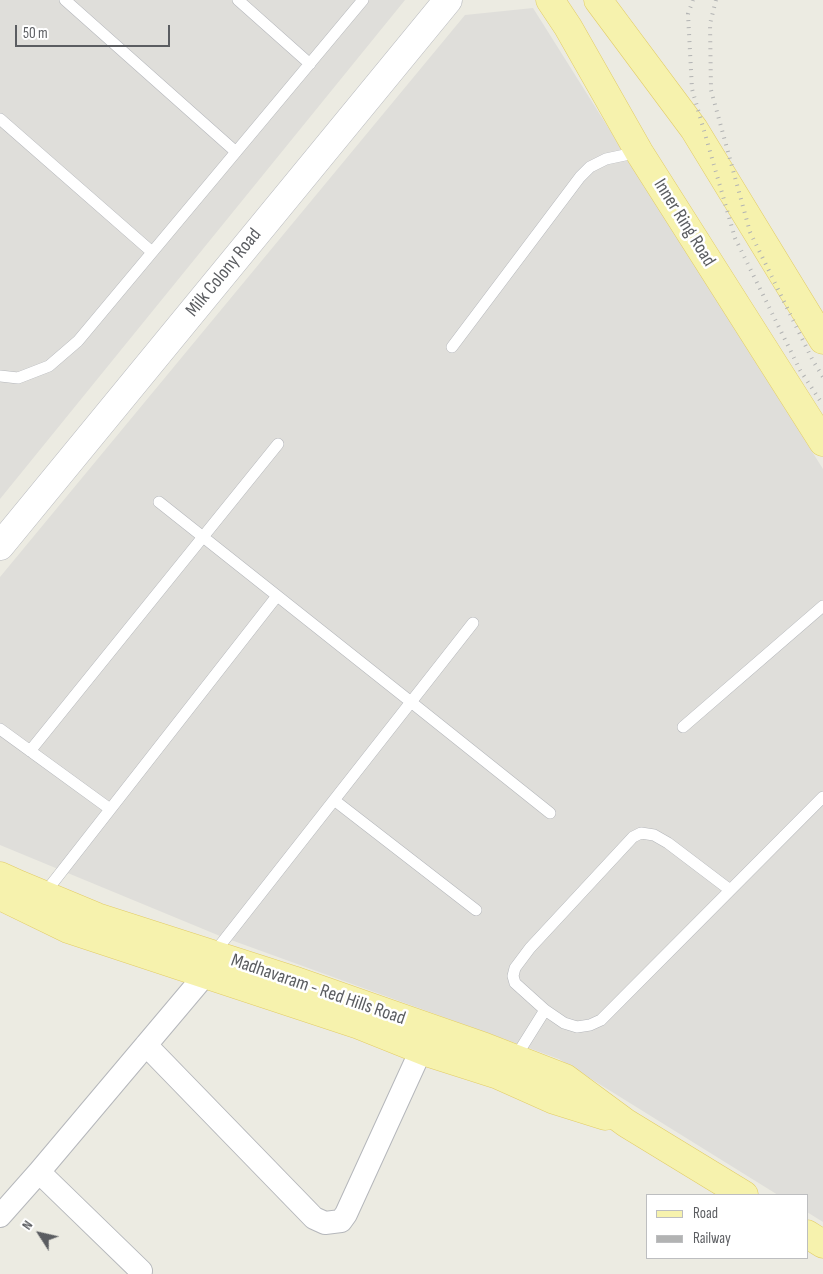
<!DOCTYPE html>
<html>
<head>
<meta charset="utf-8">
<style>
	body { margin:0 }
	#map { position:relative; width:823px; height:1274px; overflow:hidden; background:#ecebe2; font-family:"Sofia Sans Condensed",sans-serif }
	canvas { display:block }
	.legend { position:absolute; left:646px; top:1194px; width:162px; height:65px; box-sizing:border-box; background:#fff; border:1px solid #bdbec0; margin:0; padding:6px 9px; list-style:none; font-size:15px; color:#5b5d61 }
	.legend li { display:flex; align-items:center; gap:10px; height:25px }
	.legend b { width:25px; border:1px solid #bdbec0 }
	.north { position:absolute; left:15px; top:1209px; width:50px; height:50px; -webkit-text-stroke:4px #fff; paint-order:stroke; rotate:305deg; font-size:14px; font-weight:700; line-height:20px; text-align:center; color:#5b5d61 }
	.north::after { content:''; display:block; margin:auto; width:18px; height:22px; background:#5b5d61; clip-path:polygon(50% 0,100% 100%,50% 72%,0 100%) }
	.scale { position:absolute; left:15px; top:25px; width:155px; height:22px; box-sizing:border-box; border:2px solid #5b5d61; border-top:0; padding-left:6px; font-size:15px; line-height:18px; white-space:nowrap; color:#5b5d61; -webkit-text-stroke:4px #fff; paint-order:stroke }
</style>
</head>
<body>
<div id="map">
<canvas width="823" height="1274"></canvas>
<ul class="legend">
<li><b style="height:6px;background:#f6f2ad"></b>Road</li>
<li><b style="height:6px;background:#b2b3b3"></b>Railway</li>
</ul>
<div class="north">N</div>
<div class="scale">50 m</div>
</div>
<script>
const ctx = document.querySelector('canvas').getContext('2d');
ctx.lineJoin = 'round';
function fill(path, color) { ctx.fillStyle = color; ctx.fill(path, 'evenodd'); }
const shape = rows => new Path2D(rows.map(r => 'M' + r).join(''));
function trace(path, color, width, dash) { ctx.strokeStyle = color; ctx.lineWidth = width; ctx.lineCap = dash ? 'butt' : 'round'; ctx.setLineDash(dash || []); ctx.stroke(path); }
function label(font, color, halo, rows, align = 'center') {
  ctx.font = font + ' "Sofia Sans Condensed",sans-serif'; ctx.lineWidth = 5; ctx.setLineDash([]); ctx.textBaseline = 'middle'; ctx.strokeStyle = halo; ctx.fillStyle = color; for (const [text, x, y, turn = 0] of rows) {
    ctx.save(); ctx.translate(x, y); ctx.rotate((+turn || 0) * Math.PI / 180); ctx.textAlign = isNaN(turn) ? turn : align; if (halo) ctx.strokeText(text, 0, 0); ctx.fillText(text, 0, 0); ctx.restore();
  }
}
fill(shape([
	[0,0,405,0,0,499],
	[533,8,823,469,823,1222,807,1212,807,1195,778,1195,559,1059,220,936,0,845,0,577,465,15]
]), '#dfdeda');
const service = shape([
	[65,0,236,152],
	[238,0,310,64],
	[0,119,152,252],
	[452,347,580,177,590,167,606,159,639,152],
	[0,376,18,378,49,366,78,341,363,0],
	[159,502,411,702,214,953],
	[473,623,411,702,550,813],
	[683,727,823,606],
	[0,729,110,809],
	[30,751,278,444],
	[334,800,476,910],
	[730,890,668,843,654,835,641,833,633,837,530,948,515,968,513,976,515,983,545,1010,564,1023,577,1027,590,1025,601,1020,823,797],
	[44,894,277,596],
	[515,1058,545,1010]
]);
const minor = shape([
	[146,1045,314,1218,325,1223,341,1221,346,1214,421,1050],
	[39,1172,205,975],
	[0,1216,39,1172,141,1271]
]);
const secondary = shape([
	[0,546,448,0]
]);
const primary = shape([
	[550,0,568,27,639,152,823,442],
	[598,0,694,129,823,340],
	[0,876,20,885,97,917,293,980,485,1047,565,1078,626,1123,744,1195],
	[0,896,68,929,359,1025,429,1053,498,1075,554,1100,605,1116],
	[807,1234,823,1244]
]);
trace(service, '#b5b7bb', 12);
trace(minor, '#b5b7bb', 24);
trace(secondary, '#b6b8bd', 29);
trace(primary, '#e2cc65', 29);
trace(service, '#fff', 11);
trace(minor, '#fff', 22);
trace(secondary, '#fff', 28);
trace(primary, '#f6f2ad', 28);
trace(shape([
	[693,0,688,14,692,89,735,238,800,370,823,405],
	[716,0,710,24,711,90,750,232,813,361,823,377]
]), '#b2b3b3', 4, [1, 6]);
label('19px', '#5b5d61', '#fff', [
	["Inner Ring Road",684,223,58],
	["Milk Colony Road",224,273,-51],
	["Madhavaram - Red Hills Road",318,990,19]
]);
</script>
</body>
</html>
